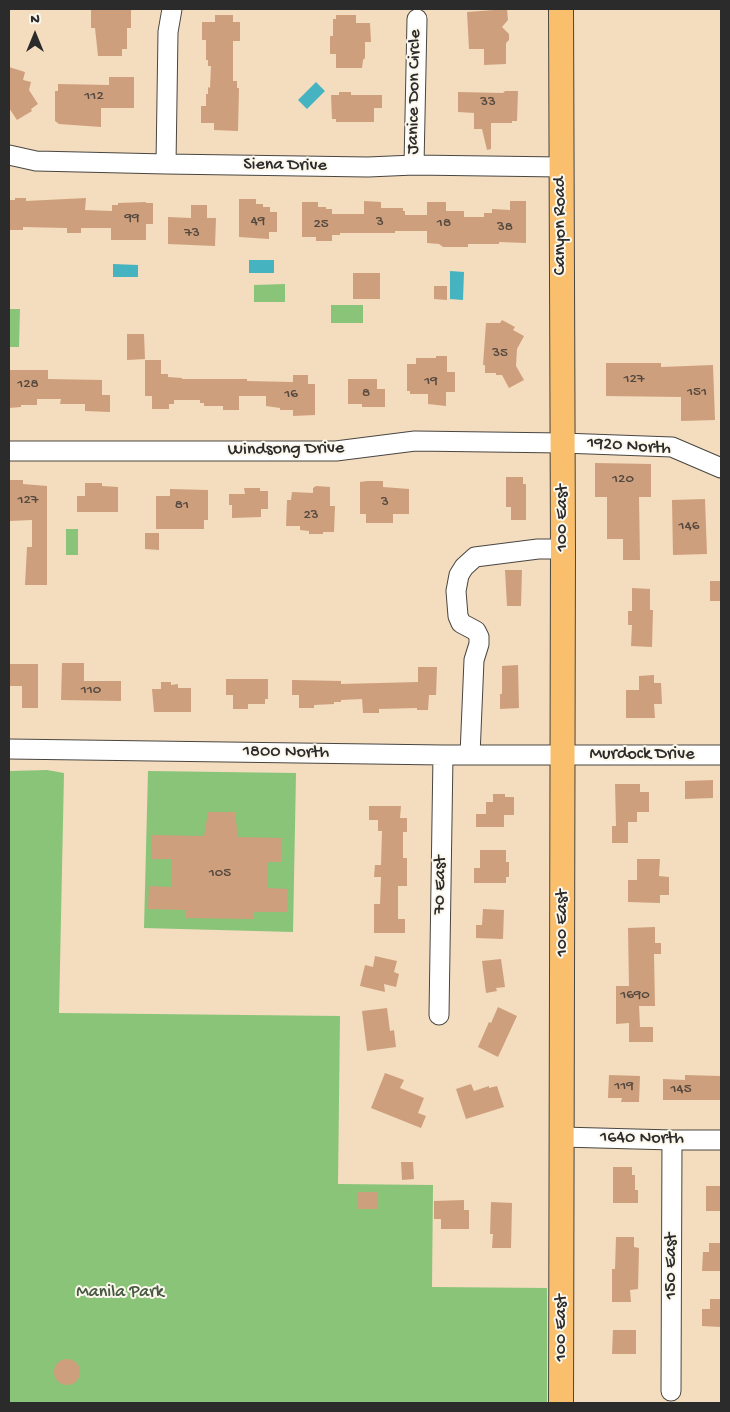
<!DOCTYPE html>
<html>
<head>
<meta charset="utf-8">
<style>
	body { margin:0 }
	#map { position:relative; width:730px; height:1412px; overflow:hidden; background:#f4dcbe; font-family:"Gochi Hand",sans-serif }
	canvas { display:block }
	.frame { position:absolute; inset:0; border:10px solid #2b2b2b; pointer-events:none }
	.north { position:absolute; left:10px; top:10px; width:50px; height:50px; -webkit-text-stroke:4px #fbf7ec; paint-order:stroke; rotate:0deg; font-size:14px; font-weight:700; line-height:20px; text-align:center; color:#2b2b2b }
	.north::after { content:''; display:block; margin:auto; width:18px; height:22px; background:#2b2b2b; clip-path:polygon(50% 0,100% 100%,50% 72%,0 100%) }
</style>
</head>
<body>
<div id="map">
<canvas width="730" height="1412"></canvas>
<div class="frame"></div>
<div class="north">N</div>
</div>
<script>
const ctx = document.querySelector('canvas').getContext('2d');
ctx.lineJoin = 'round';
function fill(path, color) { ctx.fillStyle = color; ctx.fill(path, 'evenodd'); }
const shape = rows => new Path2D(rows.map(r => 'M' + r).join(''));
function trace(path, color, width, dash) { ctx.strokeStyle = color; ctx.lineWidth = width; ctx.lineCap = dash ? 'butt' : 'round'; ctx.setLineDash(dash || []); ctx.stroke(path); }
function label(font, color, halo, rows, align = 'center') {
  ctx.font = font + ' "Gochi Hand",sans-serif'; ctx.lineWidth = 4; ctx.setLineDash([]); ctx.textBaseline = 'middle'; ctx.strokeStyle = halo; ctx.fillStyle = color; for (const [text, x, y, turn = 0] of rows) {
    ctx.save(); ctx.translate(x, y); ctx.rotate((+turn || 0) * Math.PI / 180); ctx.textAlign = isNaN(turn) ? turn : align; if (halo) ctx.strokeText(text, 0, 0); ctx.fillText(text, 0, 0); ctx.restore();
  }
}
fill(shape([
	[285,284,285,302,254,302,254,285],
	[331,305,363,305,363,323,331,323],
	[9,309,20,309,19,347,9,347],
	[66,529,78,529,78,555,66,555],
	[47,770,64,773,59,1013,340,1016,338,1184,433,1185,432,1287,547,1288,547,1403,9,1403,9,771],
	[148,771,296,773,293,932,144,928]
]), '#89c479');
fill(shape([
	[316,82,325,91,307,109,298,100],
	[249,260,274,260,274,273,249,273],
	[113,264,138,265,138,277,113,277],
	[450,271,464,272,463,300,450,299]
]), '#45b3c0');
fill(shape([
	[91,9,131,9,131,28,127,28,127,49,122,49,122,56,98,56,95,28,91,28],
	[507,9,508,20,502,27,509,34,509,40,506,43,506,64,484,65,484,49,469,49,467,12],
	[215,15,233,15,233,22,240,22,240,41,233,41,233,81,237,81,237,88,239,88,238,131,214,130,214,123,201,123,201,106,206,106,206,94,208,94,208,87,210,88,211,66,208,66,208,60,206,60,206,40,202,40,202,22,215,22],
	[336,15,356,15,356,23,370,23,371,42,365,42,365,58,363,60,362,68,336,68,336,54,330,54,330,36,333,36,333,19,336,19],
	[9,67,25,72,23,80,31,82,29,90,38,104,31,109,32,111,17,120,9,108],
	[109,77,134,77,134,108,101,108,101,127,59,124,55,121,55,91,58,91,58,84,109,85],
	[505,91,518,91,517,121,512,121,512,123,491,123,491,149,487,150,482,129,474,129,474,113,458,112,458,92,503,93],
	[339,92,351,92,351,95,382,95,382,108,374,108,374,122,336,122,336,119,332,119,331,95,339,95],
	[15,198,26,198,26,201,86,198,85,210,112,211,112,205,118,205,118,203,146,202,146,203,153,203,153,224,146,224,146,240,111,240,111,228,81,228,81,233,67,233,67,228,23,227,23,230,9,230,9,200,15,200],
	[239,199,256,199,256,204,263,204,263,207,270,207,270,212,277,212,277,232,269,232,269,239,239,237],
	[364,201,381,202,381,208,403,208,403,211,405,211,405,215,427,215,427,202,446,202,446,211,464,211,464,217,484,217,484,213,492,213,492,209,510,210,510,201,526,201,526,243,499,242,499,244,468,244,468,247,443,247,439,244,427,243,427,231,395,231,395,233,340,233,340,235,332,235,332,241,316,241,316,237,302,237,302,202,318,202,318,207,326,207,326,209,332,209,332,214,364,214],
	[191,205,207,205,207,218,216,218,215,246,168,244,168,217,191,218],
	[353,273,380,273,380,299,353,299],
	[434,286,447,286,447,300,434,299],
	[502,320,515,327,513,330,524,336,517,349,516,366,524,380,509,388,502,375,496,375,496,373,485,373,485,365,483,365,486,323,500,323],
	[127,334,144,334,145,359,127,360],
	[436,356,447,356,447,372,455,372,455,392,446,392,446,406,428,404,428,394,410,394,410,391,407,391,407,364,416,364,416,358,436,358],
	[145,360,161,360,161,374,168,374,168,377,182,378,182,379,247,379,247,381,293,382,293,375,308,375,308,384,315,384,315,415,293,416,293,410,280,410,280,408,266,406,266,396,239,396,239,410,223,410,223,406,204,406,204,403,200,403,200,400,174,400,174,404,169,404,169,409,152,409,152,396,145,396],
	[606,363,661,363,661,367,713,365,715,420,681,421,681,397,606,396],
	[9,370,48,370,48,379,102,380,102,395,110,395,110,412,85,411,85,404,60,404,61,399,37,399,37,405,21,405,21,407,9,408],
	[348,379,377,379,377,389,385,389,385,407,362,407,362,404,348,404],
	[595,463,651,464,651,497,639,497,640,560,623,560,623,539,607,539,607,497,595,497],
	[506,477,523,477,523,484,526,484,526,520,511,520,511,507,506,507],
	[9,480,23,480,23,484,47,486,47,585,25,585,27,547,32,547,32,520,9,521],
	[367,481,383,481,383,487,409,489,409,514,393,514,393,523,366,523,366,514,360,514,360,482],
	[85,483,102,483,102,486,118,487,118,512,77,512,77,496,85,496],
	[316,486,330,487,330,506,335,506,334,532,323,532,323,534,309,534,309,531,300,530,300,526,286,526,287,500,291,500,292,492,313,493,313,488],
	[244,488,260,488,260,491,268,491,268,509,261,509,261,517,232,518,232,505,229,505,229,494,245,494],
	[170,489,208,490,208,520,204,520,204,529,156,529,156,496,170,496],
	[705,499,707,554,673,555,672,500],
	[145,533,159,533,159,550,145,549],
	[505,570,522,570,521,606,507,606],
	[710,581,721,581,721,601,710,601],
	[632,588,650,589,650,610,653,610,652,647,631,646,632,625,628,625,628,611,632,611],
	[62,663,84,663,84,681,121,681,121,701,61,700],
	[9,664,38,664,38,708,22,708,22,686,9,686],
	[518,665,519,708,500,709,500,694,502,694,502,666],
	[418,667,437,667,436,695,429,695,428,710,417,710,417,708,379,709,379,713,363,713,362,699,341,700,341,702,334,702,334,704,314,705,314,708,299,708,299,695,292,695,292,680,341,681,341,684,418,682],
	[654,675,654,683,661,683,662,704,654,704,655,718,626,718,626,690,639,690,639,676],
	[226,679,268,679,268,699,265,699,265,704,248,704,248,709,233,709,233,695,226,695],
	[161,682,171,682,171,685,178,684,178,688,191,688,191,712,154,712,152,689,161,689],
	[713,780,713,798,685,799,685,781],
	[615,784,640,784,640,792,649,792,649,812,637,812,637,822,628,822,628,843,612,843,612,826,616,826],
	[493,794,505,794,505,797,514,797,514,815,504,815,504,827,476,827,476,814,486,814,486,802,493,802],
	[369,806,401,806,400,818,407,818,407,832,403,832,403,858,407,858,407,886,398,886,398,919,405,919,405,933,374,933,374,904,380,904,381,877,374,877,375,865,381,865,382,831,378,831,378,820,369,820],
	[208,812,235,812,238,837,282,838,281,862,268,862,268,888,288,889,287,912,254,912,253,919,186,918,186,910,148,909,149,886,172,887,172,859,151,859,152,835,204,836],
	[480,850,506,850,506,862,509,862,509,877,506,877,506,883,474,883,474,868,480,868],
	[637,859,660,859,659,876,669,877,669,895,660,895,660,903,628,902,628,880,637,880],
	[483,909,504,910,503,939,476,938,476,925,482,925],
	[655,927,655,943,661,943,661,954,654,954,655,1006,639,1006,640,1027,653,1027,653,1042,629,1042,629,1023,616,1024,616,986,629,986,628,928],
	[375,956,397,961,394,972,399,974,396,987,384,984,385,992,360,986,365,965,373,967],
	[501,959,505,987,496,988,497,991,486,993,482,961],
	[498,1007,517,1016,498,1057,478,1047,489,1022,491,1023],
	[387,1008,390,1031,394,1030,396,1047,367,1051,362,1011],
	[385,1073,404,1080,400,1088,424,1098,418,1113,426,1116,421,1128,371,1108],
	[609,1075,640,1076,639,1102,621,1102,622,1098,608,1098],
	[685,1075,721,1076,721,1100,663,1100,663,1079,685,1080],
	[471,1084,474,1091,489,1086,489,1088,497,1086,504,1107,466,1119,456,1089],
	[401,1162,413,1162,414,1179,402,1180],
	[613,1167,632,1167,632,1175,635,1175,635,1190,638,1190,638,1203,613,1203],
	[706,1186,721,1186,721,1211,706,1211],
	[357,1192,378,1192,378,1209,357,1209],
	[464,1200,464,1210,469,1210,469,1229,441,1229,441,1219,434,1219,434,1201],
	[491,1202,512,1203,511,1248,492,1248,493,1234,490,1234],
	[616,1237,634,1237,634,1247,639,1248,638,1289,630,1290,631,1302,612,1302,612,1269,615,1269],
	[709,1243,721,1243,721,1271,702,1271,703,1252,709,1252],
	[710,1299,721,1299,721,1327,702,1326,702,1309,710,1309],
	[613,1330,636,1330,636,1354,612,1354],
	'54 1372a13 13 0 1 1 26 0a13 13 0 1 1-26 0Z'
]), '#ce9f7c');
const minor = shape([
	[9,155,36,161,166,164,368,167,414,165,561,167],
	[166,164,168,32,172,9],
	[414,165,417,19],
	[9,451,336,451,415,441,562,443,672,447,721,468],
	[9,749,443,755,721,755],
	[470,755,474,660,479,644,479,637,476,631,461,623,458,616,456,591,459,575,464,567,475,557,538,549,563,549],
	[439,1015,443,755],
	[562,1137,672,1140,721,1140],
	[671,1391,672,1140]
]);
const major = shape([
	[561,9,563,549,561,1403]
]);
trace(minor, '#494641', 21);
trace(major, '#494641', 26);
trace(minor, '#fff', 19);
trace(major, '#f9bf6d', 24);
label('15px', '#54483f', null, [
	["112",94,97],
	["33",488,103],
	["99",132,219],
	["49",258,222],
	["3",380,223],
	["18",444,224],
	["25",321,225],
	["38",505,228],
	["73",192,234],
	["35",500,354],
	["127",634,380],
	["19",431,382],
	["128",28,385],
	["151",697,393],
	["8",366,394],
	["16",291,395],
	["120",623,480],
	["127",28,501],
	["3",385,503],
	["81",182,506],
	["23",311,516],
	["146",689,527],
	["110",91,691],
	["105",220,874],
	["1690",635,996],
	["119",624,1087],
	["145",681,1090]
]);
label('18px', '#2b2b2b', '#fbf7ec', [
	["Janice Don Circle",415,92,-89],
	["Siena Drive",285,166,1],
	["Canyon Road",561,226,-90],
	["1920 North",629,447,4],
	["Windsong Drive",286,450,-1],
	["100 East",563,518,-90],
	["1800 North",286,753,1],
	["Murdock Drive",642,755],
	["70 East",441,885,-89],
	["100 East",563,923,-90],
	["1640 North",642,1139,1],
	["150 East",672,1266,-90],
	["100 East",562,1328,-90]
]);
label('18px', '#475942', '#fbf7ec', [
	["Manila Park",120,1293]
]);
</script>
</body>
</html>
